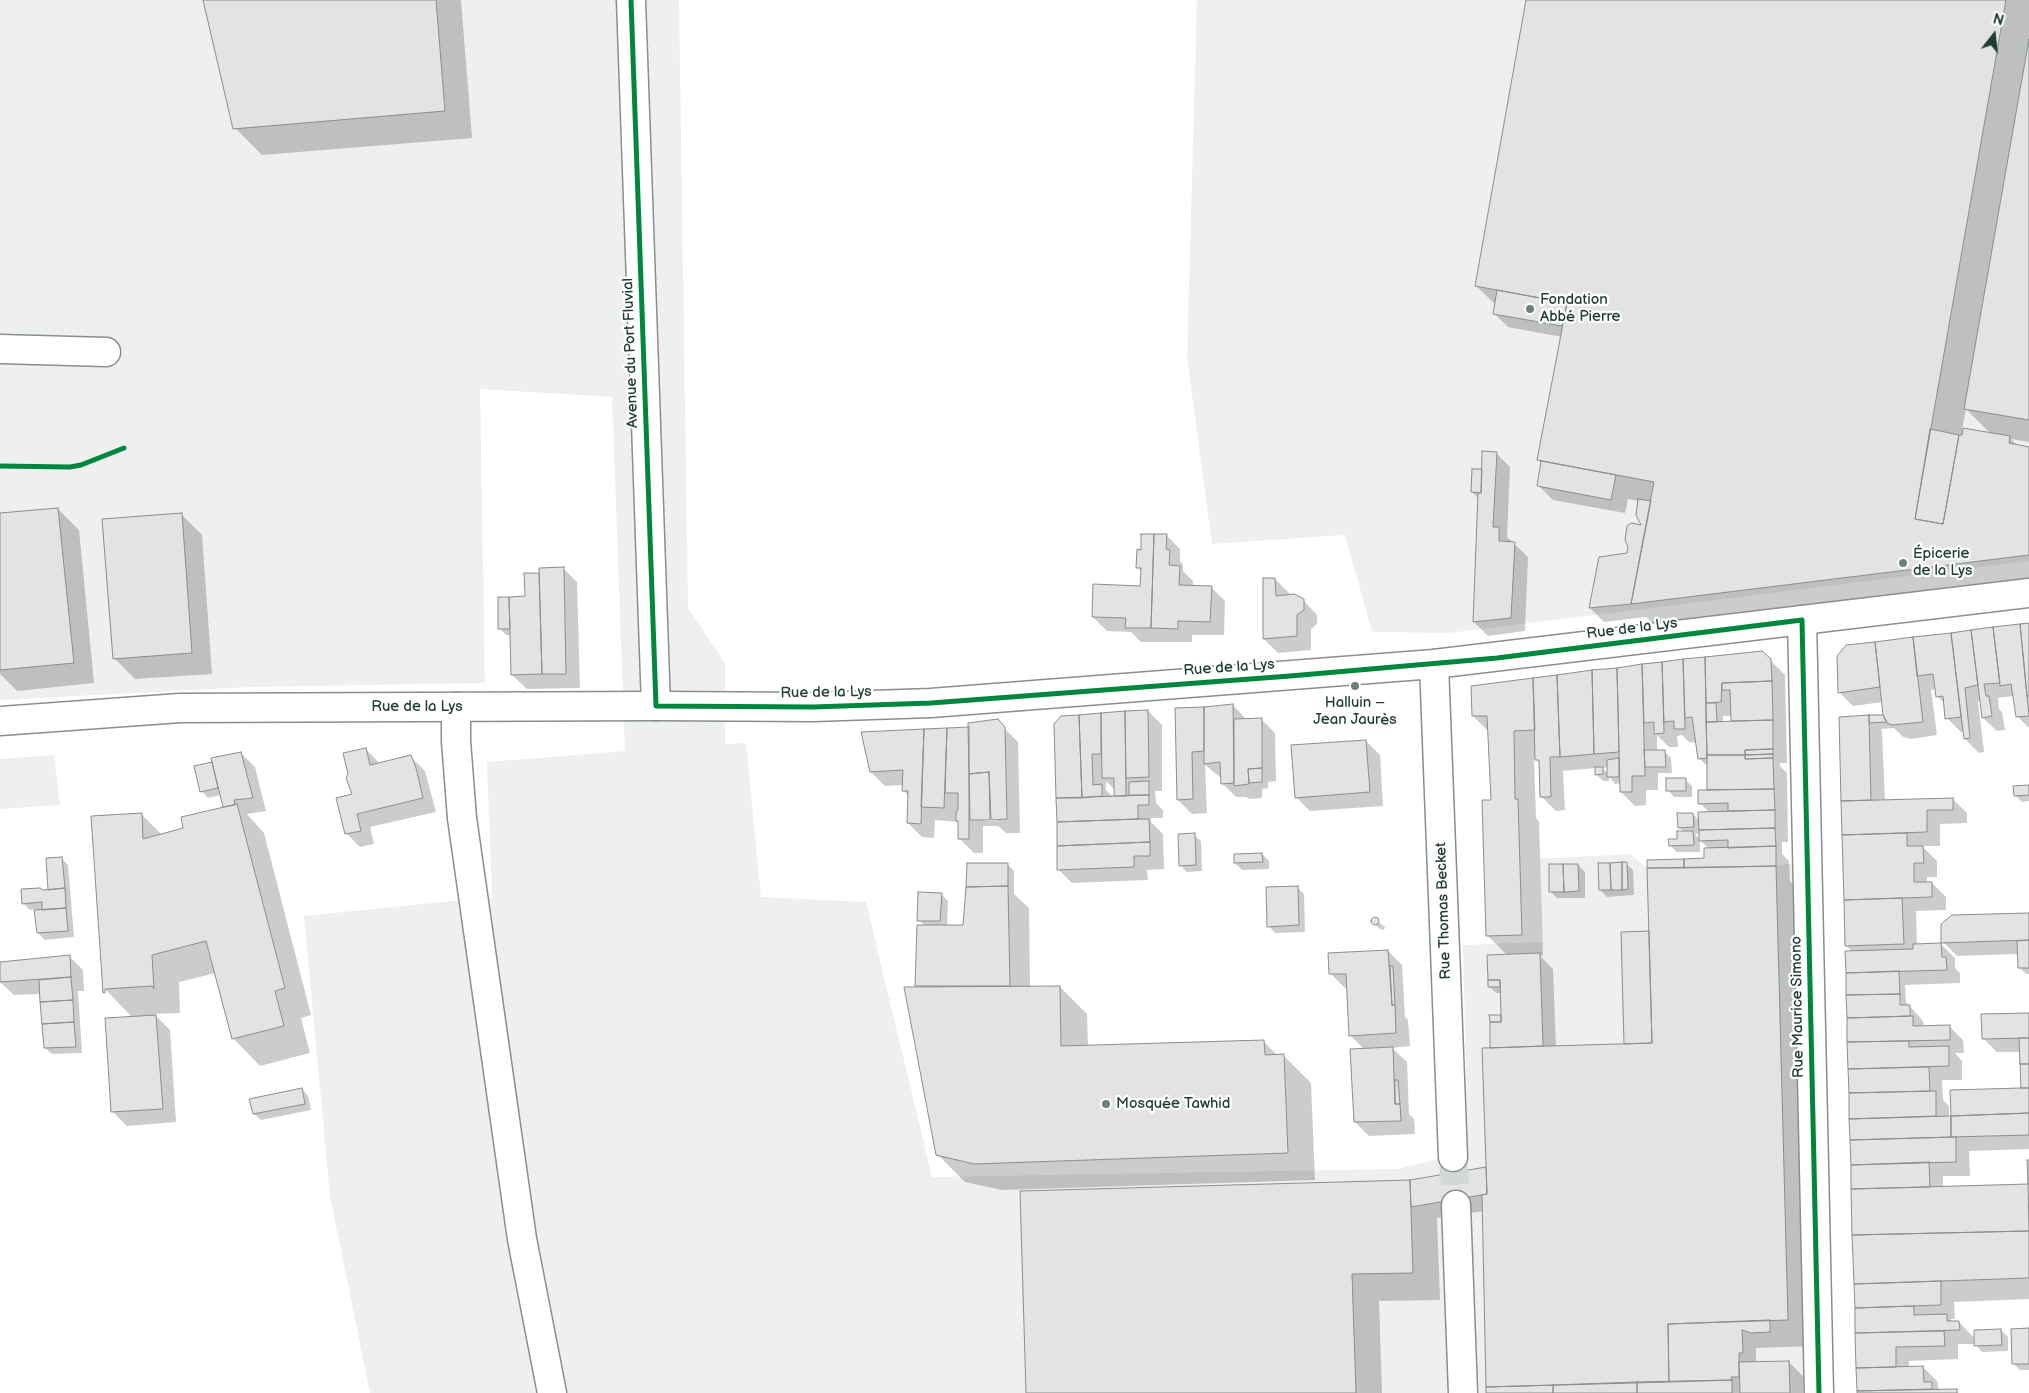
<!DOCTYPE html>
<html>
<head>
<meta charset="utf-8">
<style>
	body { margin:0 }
	#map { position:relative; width:2029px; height:1393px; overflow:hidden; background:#fff; font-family:"Balsamiq Sans",sans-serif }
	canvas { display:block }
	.north { position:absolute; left:1969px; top:10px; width:50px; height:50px; -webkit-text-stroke:4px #fff; paint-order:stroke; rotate:16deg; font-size:14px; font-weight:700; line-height:20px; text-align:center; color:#1f3d34 }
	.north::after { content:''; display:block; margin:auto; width:18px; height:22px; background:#1f3d34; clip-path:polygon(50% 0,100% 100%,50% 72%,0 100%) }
</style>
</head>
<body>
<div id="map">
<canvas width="2029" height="1393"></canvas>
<div class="north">N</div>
</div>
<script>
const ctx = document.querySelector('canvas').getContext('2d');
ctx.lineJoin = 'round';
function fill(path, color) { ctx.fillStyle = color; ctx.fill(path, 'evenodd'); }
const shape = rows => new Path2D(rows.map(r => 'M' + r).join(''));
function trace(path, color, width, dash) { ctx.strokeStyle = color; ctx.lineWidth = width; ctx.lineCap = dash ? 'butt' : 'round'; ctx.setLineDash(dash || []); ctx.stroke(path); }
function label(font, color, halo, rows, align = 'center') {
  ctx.font = font + ' "Balsamiq Sans",sans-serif'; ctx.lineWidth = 4.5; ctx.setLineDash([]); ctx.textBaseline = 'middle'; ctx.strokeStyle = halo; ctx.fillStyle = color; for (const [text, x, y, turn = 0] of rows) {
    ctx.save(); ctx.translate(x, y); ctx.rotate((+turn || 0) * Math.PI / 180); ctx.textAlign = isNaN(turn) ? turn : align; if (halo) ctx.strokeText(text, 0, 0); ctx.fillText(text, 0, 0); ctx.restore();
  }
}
fill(shape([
	[0,0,679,0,688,608,725,663,725,744,746,743,761,897,866,902,932,1177,1396,1169,1468,1152,1463,945,1542,942,1540,859,1630,854,1647,868,1776,866,1795,863,1805,1393,370,1393,330,1196,304,916,492,897,487,762,625,751,612,397,480,389,485,683,251,687,0,700],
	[1197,0,2029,0,2029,561,1449,633,1372,632,1345,535,1212,544,1187,357],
	[54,755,60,805,0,809,0,759]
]), '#edf0ef');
fill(shape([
	[205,0,461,0,472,138,262,155,235,128],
	[1527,0,2029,0,2029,442,2011,439,2018,446,2029,448,2029,585,1660,630,1646,617,1604,622,1590,608,1628,554,1644,527,1639,501,1628,499,1625,513,1553,500,1539,486,1542,463,1539,460,1562,337,1508,327,1494,313,1496,305,1476,286],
	[1966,409,1991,434,1962,429],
	[1496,453,1510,467,1507,537,1528,557,1525,631,1488,636,1474,622,1479,499,1472,492,1483,470],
	[58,509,79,530,94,683,17,691,0,674,0,515],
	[181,514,202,535,212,674,135,679,114,658],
	[1166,535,1180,549,1180,561,1183,565,1183,571,1193,581,1193,587,1211,587,1225,601,1224,635,1192,635,1192,642,1141,642,1131,632,1107,631,1093,617,1142,587,1142,572,1138,568,1142,551],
	[563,568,577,582,580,688,527,689,512,675,512,635,506,635,500,629,526,597,526,574,540,574],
	[1275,579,1289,593,1289,596,1303,600,1317,615,1317,624,1311,629,1311,650,1278,653,1264,639],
	[2029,624,2029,728,2017,716,2013,696,1998,698,1999,709,2002,712,2005,730,1997,731,1983,718,1981,701,1978,701,1984,752,1979,753,1965,739,1964,732,1961,732,1947,718,1945,704,1937,696,1936,689,1931,690,1937,735,1911,739,1903,737,1894,728,1881,729,1882,731,1885,801,1953,799,1967,813,1967,823,1940,824,1940,846,1922,846,1937,861,1937,877,1927,877,1927,883,1932,883,1946,897,1946,910,1916,911,1917,945,1941,944,1955,958,1955,968,1960,973,1960,983,1905,985,1906,1002,1923,1021,1924,1027,1949,1026,1963,1040,1964,1053,1955,1053,1962,1061,1962,1080,1942,1080,1943,1100,1949,1106,1949,1117,2022,1089,2021,1052,1997,1052,1983,1038,2029,1014,2029,1149,1969,1151,1970,1176,1943,1176,1943,1187,2029,1185,2029,1299,1954,1302,1955,1319,1950,1319,1954,1322,1959,1322,1975,1339,2001,1330,2008,1337,2008,1351,1982,1352,1975,1344,1958,1344,1958,1359,1909,1361,1909,1368,1923,1367,1937,1381,1939,1391,1956,1390,1959,1393,1858,1393,1846,952,1852,952,1846,945,1840,718,1884,716,1883,702,1853,706,1839,692,1847,647],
	[1762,652,1785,675,1787,763,1780,763,1780,766,1787,773,1788,842,1782,842,1782,854,1789,861,1790,881,1803,894,1815,1346,1756,1348,1756,1363,1789,1362,1803,1376,1803,1393,1487,1393,1484,1211,1437,1218,1440,1300,1379,1301,1382,1393,1027,1393,1410,1182,1486,1168,1488,1170,1493,1049,1502,1016,1502,993,1496,993,1489,986,1507,955,1488,936,1492,801,1489,732,1473,716,1533,679],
	[1723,716,1732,716,1732,722,1723,722],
	[1657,735,1669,747,1678,747,1677,736,1682,735,1689,742,1697,743,1699,758,1708,767,1708,792,1700,803,1710,813,1700,821,1693,814,1679,827,1684,832,1678,840,1670,845,1677,852,1700,852,1700,840,1709,849,1705,859,1650,932,1627,1045,1556,1047,1553,969,1540,956,1543,955,1539,821,1536,818,1534,757,1540,763,1542,797,1556,811,1565,810,1563,771,1596,768,1596,774,1603,781,1609,781,1609,777,1615,784,1621,783,1621,792,1635,806,1646,805,1646,790,1658,790,1658,773,1672,773,1671,758,1664,751,1657,751],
	[1608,767,1609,774,1602,768],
	[1695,834,1700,834,1700,840],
	[1233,705,1247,720,1261,719,1275,733,1276,781,1268,782,1268,788,1262,789,1262,798,1249,799,1246,797,1236,797,1222,783,1222,777,1220,777,1205,765,1207,813,1192,814,1178,800,1176,709],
	[1148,711,1162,725,1162,791,1155,791,1156,803,1163,810,1163,818,1151,818,1151,822,1163,834,1164,869,1147,870,1148,880,1072,883,1058,869,1061,717],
	[1106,781,1115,790,1115,799,1106,790],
	[997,721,1018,742,1020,833,1006,833,998,826,983,826,983,853,974,853,960,839,959,823,958,822,935,820,934,838,922,837,908,823,909,796,903,790,903,785,885,786,871,772,862,734,970,728],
	[983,818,997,818,997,821,983,821],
	[1366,741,1380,755,1383,806,1310,811,1296,797],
	[366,749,380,764,411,757,425,771,436,812,370,827,374,844,360,847,346,833],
	[241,753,255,767,266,811,247,814,264,833,311,1015,301,1018,310,1053,260,1066,233,1038,216,973,179,982,180,1013,154,1014,170,1030,176,1122,127,1126,113,1112,133,1018,104,988,141,814,162,835,184,829,225,808,221,795,208,798,201,791,195,767],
	[1685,780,1692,786,1692,797,1674,797,1668,790],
	[2029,787,2029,801,2022,802,2015,795],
	[1194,835,1201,841,1202,871,1187,872,1180,865],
	[1262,854,1269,861,1269,869,1242,870,1235,863],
	[62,859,68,865,74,937,45,940,38,933,35,909,30,910,23,903,43,892,49,891],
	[1007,864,1014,871,1014,894,1029,908,1030,987,1060,987,1087,1014,1088,1047,1263,1041,1278,1056,1284,1056,1311,1083,1315,1180,1002,1190,965,1182,937,1154,918,988,916,986,925,926,919,920,941,894,948,901,947,926,964,926],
	[1626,864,1633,870,1634,895,1607,897,1600,890],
	[1578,865,1585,872,1585,898,1557,898,1551,892],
	[1297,887,1304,894,1305,932,1275,933,1269,926],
	[2029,914,2029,974,2026,974,2019,967,2019,954,1957,956,1943,942],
	[1374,919,1385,927,1384,930,1380,929,1373,922],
	[1388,951,1402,965,1405,1017,1408,1020,1410,1046,1392,1048,1407,1062,1409,1114,1414,1119,1415,1134,1369,1136,1355,1122,1364,1049,1350,1035,1348,987,1345,988,1331,974],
	[69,956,83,970,84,991,78,991,82,1053,52,1054,45,1048,41,994,14,995,0,982,0,964],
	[302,1089,308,1096,311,1110,261,1120,254,1114],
	[2029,1329,2029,1370,2020,1370,2013,1363]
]), '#0003');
const building = shape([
	[203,0,436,0,445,111,233,129,203,0],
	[1526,0,2006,0,1915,519,1943,524,1959,435,1962,435,1963,428,2010,436,2009,443,2029,447,2029,555,1631,604,1654,482,1537,460,1567,303,1475,286,1526,0],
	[2029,39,2029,420,1964,409,2029,39],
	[1497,290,1567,303,1562,326,1493,314,1497,290],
	[1930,429,1959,435,1943,524,1915,519,1930,429],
	[1482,451,1497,452,1493,527,1499,527,1499,541,1515,542,1511,618,1473,622,1478,493,1481,493,1482,451],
	[1541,461,1616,475,1611,500,1537,486,1541,461],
	[1472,469,1482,469,1481,493,1471,492,1472,469],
	[1638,499,1651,501,1631,604,1589,608,1599,557,1627,553,1628,547,1625,540,1627,526,1631,523,1641,525,1636,515,1638,499],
	[58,508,74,663,0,670,0,513,58,508],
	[182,513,192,653,113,659,102,519,182,513],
	[1141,534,1154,534,1151,628,1125,628,1126,618,1092,617,1093,584,1140,586,1141,568,1136,568,1137,549,1141,550,1141,534],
	[1154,534,1167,534,1166,549,1170,550,1169,565,1180,566,1179,585,1212,586,1210,622,1178,621,1178,629,1151,628,1154,534],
	[564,567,566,674,542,674,539,568,564,567],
	[524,573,539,573,542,674,511,675,509,597,525,596,524,573],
	[1263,578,1275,578,1276,596,1294,594,1304,599,1304,610,1297,615,1297,636,1263,639,1263,578],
	[498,597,509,597,510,629,498,629,498,597],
	[2029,623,2029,696,2027,696,2020,624,2029,623],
	[2020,624,2029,716,2016,717,2011,684,2000,686,1993,627,2020,624],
	[1993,627,2000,683,1984,684,1986,696,1989,696,1992,716,1982,718,1971,630,1993,627],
	[1971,630,1978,685,1965,688,1970,738,1964,739,1951,633,1971,630],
	[1951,633,1961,717,1945,719,1943,696,1936,697,1933,674,1917,676,1913,637,1951,633],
	[1913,637,1923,722,1892,725,1887,723,1883,715,1875,642,1913,637],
	[1875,642,1880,687,1838,693,1837,656,1846,645,1875,642],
	[1762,651,1771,659,1772,681,1722,683,1721,702,1706,703,1705,657,1762,651],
	[1705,657,1707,758,1698,759,1692,717,1685,718,1683,659,1705,657],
	[1683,659,1685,729,1674,729,1674,721,1664,722,1662,662,1683,659],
	[1662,662,1664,733,1654,734,1654,722,1644,723,1642,664,1662,662],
	[1642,664,1645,776,1632,776,1632,792,1620,792,1617,668,1642,664],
	[1617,668,1619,752,1594,754,1592,670,1617,668],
	[1592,670,1594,754,1560,757,1557,675,1592,670],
	[1557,675,1560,757,1550,757,1551,797,1540,797,1539,760,1535,760,1533,678,1557,675],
	[1533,678,1535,730,1514,731,1515,799,1518,799,1522,935,1486,936,1482,800,1491,800,1487,716,1472,716,1471,686,1533,678],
	[1772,681,1773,720,1731,721,1730,690,1722,690,1722,683,1772,681],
	[1706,703,1716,703,1717,722,1706,722,1706,703],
	[1233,704,1234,783,1221,784,1220,762,1204,764,1204,707,1233,704],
	[1204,707,1204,751,1192,752,1193,799,1177,800,1175,708,1204,707],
	[1148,710,1149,777,1126,778,1125,711,1148,710],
	[1125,711,1126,796,1114,796,1114,778,1102,778,1101,713,1125,711],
	[1101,713,1101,754,1092,754,1093,785,1102,784,1102,796,1082,798,1079,715,1101,713],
	[1079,715,1082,798,1056,798,1054,724,1061,716,1079,715],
	[1869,715,1871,800,1841,801,1839,717,1869,715],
	[1869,715,1883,715,1887,722,1869,723,1869,715],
	[1262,718,1262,768,1248,769,1249,784,1234,786,1234,719,1262,718],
	[998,719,1005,727,1007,819,991,820,989,772,969,774,968,723,998,719],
	[1773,720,1773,749,1745,750,1745,755,1707,755,1706,722,1773,720],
	[969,727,969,839,958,839,958,821,956,821,956,813,958,809,958,793,945,793,947,728,969,727],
	[947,728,944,808,921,807,924,729,947,728],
	[924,729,921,824,907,823,908,791,902,791,903,770,870,772,861,732,924,729],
	[1366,740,1370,792,1295,798,1291,745,1366,740],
	[366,748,370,765,411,755,416,768,423,798,357,814,361,831,345,834,336,798,352,794,346,778,348,774,343,753,366,748],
	[1773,749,1773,754,1745,755,1745,750,1773,749],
	[1644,750,1665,750,1666,767,1645,767,1644,750],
	[241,752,253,798,234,800,235,805,223,807,211,758,241,752],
	[1773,754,1773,758,1745,759,1745,755,1773,754],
	[1707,755,1745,755,1745,759,1773,758,1774,789,1707,790,1707,755],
	[1619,758,1619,777,1607,777,1607,760,1619,758],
	[212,762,218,788,200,792,194,766,212,762],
	[1595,767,1603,767,1603,774,1595,775,1595,767],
	[1262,768,1262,782,1249,783,1248,769,1262,768],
	[989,772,990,820,970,820,969,774,989,772],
	[1666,778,1686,778,1686,791,1666,791,1666,778],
	[1149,781,1149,795,1129,795,1129,782,1149,781],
	[2029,785,2029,795,2014,796,2013,786,2029,785],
	[1774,789,1775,810,1728,811,1728,803,1698,804,1698,790,1774,789],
	[1149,795,1149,805,1138,805,1138,819,1057,822,1056,798,1149,795],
	[1953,798,1953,810,1927,810,1927,832,1842,835,1841,801,1953,798],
	[237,804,285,988,275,991,284,1026,232,1039,206,941,152,955,154,989,152,986,105,989,105,993,103,993,91,816,142,813,143,839,183,828,181,817,237,804],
	[1775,810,1775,828,1699,830,1698,812,1775,810],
	[1677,813,1693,813,1694,827,1678,828,1677,813],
	[1138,819,1149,819,1150,842,1057,846,1057,822,1138,819],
	[1775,828,1776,846,1728,848,1728,840,1699,841,1699,830,1775,828],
	[1677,831,1693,831,1694,845,1669,846,1668,839,1677,839,1677,831],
	[1195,833,1196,865,1179,866,1178,834,1195,833],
	[1907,833,1907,846,1923,846,1924,863,1914,863,1914,882,1932,882,1932,897,1844,900,1842,835,1907,833],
	[1150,842,1150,856,1134,856,1134,867,1057,870,1057,846,1150,842],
	[1776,846,1776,866,1684,868,1684,859,1704,858,1704,848,1776,846],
	[1262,853,1263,862,1234,863,1234,854,1262,853],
	[62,857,65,888,48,890,46,858,62,857],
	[1684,859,1684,868,1647,868,1647,860,1684,859],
	[1622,862,1627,862,1628,889,1622,890,1622,862],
	[1622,862,1622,890,1611,890,1610,863,1622,862],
	[967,863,1008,863,1008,886,966,887,967,863],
	[1598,863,1610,863,1611,890,1599,890,1598,863],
	[1549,864,1563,864,1564,892,1549,892,1549,864],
	[1563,864,1578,864,1579,891,1564,892,1563,864],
	[1776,866,1788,1320,1668,1324,1669,1382,1486,1387,1482,1195,1487,1194,1482,1048,1652,1043,1647,868,1776,866],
	[1008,886,1010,986,915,986,917,925,963,925,966,887,1008,886],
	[1298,886,1299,925,1267,927,1266,887,1298,886],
	[40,888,43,890,65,888,66,908,42,910,42,902,22,904,21,889,40,888],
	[918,892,942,893,940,921,917,921,918,892],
	[1902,898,1904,944,1845,946,1844,900,1902,898],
	[66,908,68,931,37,933,34,910,66,908],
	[2029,913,2029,940,1941,943,1941,924,1952,915,2029,913],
	'1371 921a4 4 0 1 1 8 0a4 4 0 1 1-8 0Z',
	[1649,931,1652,1043,1624,1044,1621,932,1649,931],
	[2029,940,2029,968,2018,968,2017,941,2029,940],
	[1941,943,1942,957,1946,957,1947,970,1846,973,1845,951,1913,949,1913,944,1941,943],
	[1388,950,1392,1005,1395,1005,1396,1033,1349,1036,1346,974,1329,974,1328,953,1388,950],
	[1540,953,1543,1046,1490,1048,1490,1022,1501,1022,1501,1015,1500,980,1488,980,1487,955,1540,953],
	[70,955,71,977,0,982,0,962,70,955],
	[1390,966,1393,966,1395,1005,1392,1005,1390,966],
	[1899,971,1900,994,1846,995,1846,973,1899,971],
	[71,977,73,1000,40,1002,39,980,71,977],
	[1488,980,1500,980,1500,987,1488,987,1488,980],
	[1060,986,1061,1046,1264,1040,1265,1055,1284,1054,1288,1153,974,1164,936,1155,904,987,1060,986],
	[1900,994,1900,1005,1910,1005,1910,1016,1847,1018,1846,995,1900,994],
	[73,1000,74,1022,42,1024,40,1002,73,1000],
	[2029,1013,2029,1038,1982,1039,1981,1014,2029,1013],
	[156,1015,163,1109,111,1112,105,1018,156,1015],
	[1489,1015,1501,1015,1501,1022,1490,1022,1489,1015],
	[1913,1016,1913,1026,1950,1025,1950,1040,1847,1042,1847,1018,1913,1016],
	[74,1022,76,1047,44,1048,42,1024,74,1022],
	[2019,1038,2029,1038,2029,1064,2020,1064,2019,1038],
	[1909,1041,1909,1047,1949,1046,1949,1066,1848,1069,1847,1042,1909,1041],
	[1393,1047,1395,1104,1400,1104,1401,1121,1354,1122,1350,1049,1393,1047],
	[2020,1064,2029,1064,2029,1088,2021,1088,2020,1064],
	[1929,1067,1930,1091,1849,1093,1848,1069,1929,1067],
	[1395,1080,1398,1080,1400,1104,1395,1104,1395,1080],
	[302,1088,305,1104,253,1114,249,1099,302,1088],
	[2021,1088,2029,1088,2029,1113,1951,1116,1950,1090,2021,1088],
	[1936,1091,1936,1116,1849,1119,1849,1093,1936,1091],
	[2029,1113,2029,1135,1951,1137,1951,1116,2029,1113],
	[1951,1116,1951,1137,1850,1140,1849,1119,1951,1116],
	[1956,1137,1956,1162,1851,1165,1850,1140,1956,1137],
	[2027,1160,2029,1160,2029,1184,2028,1184,2027,1160],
	[1929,1162,1930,1187,1851,1189,1851,1165,1929,1162],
	[1486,1167,1487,1194,1411,1207,1410,1180,1486,1167],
	[1410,1180,1413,1273,1352,1274,1356,1393,1026,1393,1020,1191,1410,1180],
	[2028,1184,2029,1231,1852,1235,1851,1189,2028,1184],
	[2029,1231,2029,1278,1854,1284,1852,1235,2029,1231],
	[1941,1281,1941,1305,1855,1308,1854,1284,1941,1281],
	[1914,1306,1914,1315,1947,1314,1947,1321,1959,1321,1960,1330,1855,1333,1855,1308,1914,1306],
	[1770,1320,1770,1332,1751,1333,1742,1330,1743,1353,1739,1353,1739,1377,1731,1377,1732,1380,1669,1382,1668,1324,1770,1320],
	[2029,1328,2029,1364,2012,1364,2011,1329,2029,1328],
	[2001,1329,2002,1345,1974,1346,1974,1330,2001,1329],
	[1944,1331,1945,1346,1896,1347,1896,1367,1856,1368,1855,1333,1944,1331],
	[1789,1361,1790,1393,1740,1393,1739,1362,1789,1361],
	[1923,1366,1924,1382,1932,1382,1932,1389,1857,1391,1856,1368,1923,1366],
	[1732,1380,1732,1393,1637,1393,1637,1382,1732,1380],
	[1637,1382,1637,1393,1553,1393,1553,1385,1637,1382],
	[1553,1385,1553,1393,1486,1393,1486,1387,1553,1385],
	[1957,1389,1957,1393,1857,1393,1857,1391,1957,1389]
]);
fill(building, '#e2e3e2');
trace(building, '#898f8d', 1);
trace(shape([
	[1453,1157,1456,1205]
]), '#d2d8d6', 28, [28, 14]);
const minor = shape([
	[631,0,656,706],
	[0,349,106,352],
	[1802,620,1819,1393],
	[1434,664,1453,1157],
	[456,707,456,741,462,818,522,1239,552,1393],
	[1456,1205,1463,1393]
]);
const secondary = shape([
	[0,721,180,708,656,706,813,707,931,703,1434,664,2029,593]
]);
trace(minor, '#898f8d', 31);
trace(secondary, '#898f8d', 31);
trace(minor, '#fff', 28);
trace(secondary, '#fff', 28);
trace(shape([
	[631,0,656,706,813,707,931,703,1290,676,1497,658,1802,620,1819,1393],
	[0,466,70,467,81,465,124,448]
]), '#00873e', 5);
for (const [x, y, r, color] of [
	[1530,309,5,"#6d817b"],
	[1903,563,5,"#6d817b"],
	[1355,686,5,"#6d817b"],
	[1106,1104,5,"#6d817b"]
]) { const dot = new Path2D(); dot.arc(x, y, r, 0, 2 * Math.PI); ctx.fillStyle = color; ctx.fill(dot); trace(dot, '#fff', 2); }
label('15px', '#1f3d34', '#fff', [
	["Fondation",1540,300],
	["Abbé Pierre",1540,317],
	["Épicerie",1913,554],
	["de la Lys",1913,571],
	["Halluin –",1355,703,"center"],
	["Jean Jaurès",1355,720,"center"],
	["Mosquée Tawhid",1116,1104]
], 'left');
label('15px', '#1f3d34', '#fff', [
	["Avenue du Port Fluvial",631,353,-92],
	["Rue de la Lys",1632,629,-7],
	["Rue de la Lys",1229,668,-4],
	["Rue de la Lys",826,693,-1],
	["Rue de la Lys",417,707],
	["Rue Thomas Becket",1444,911,-92],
	["Rue Maurice Simono",1798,1007,-91]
]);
</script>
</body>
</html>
